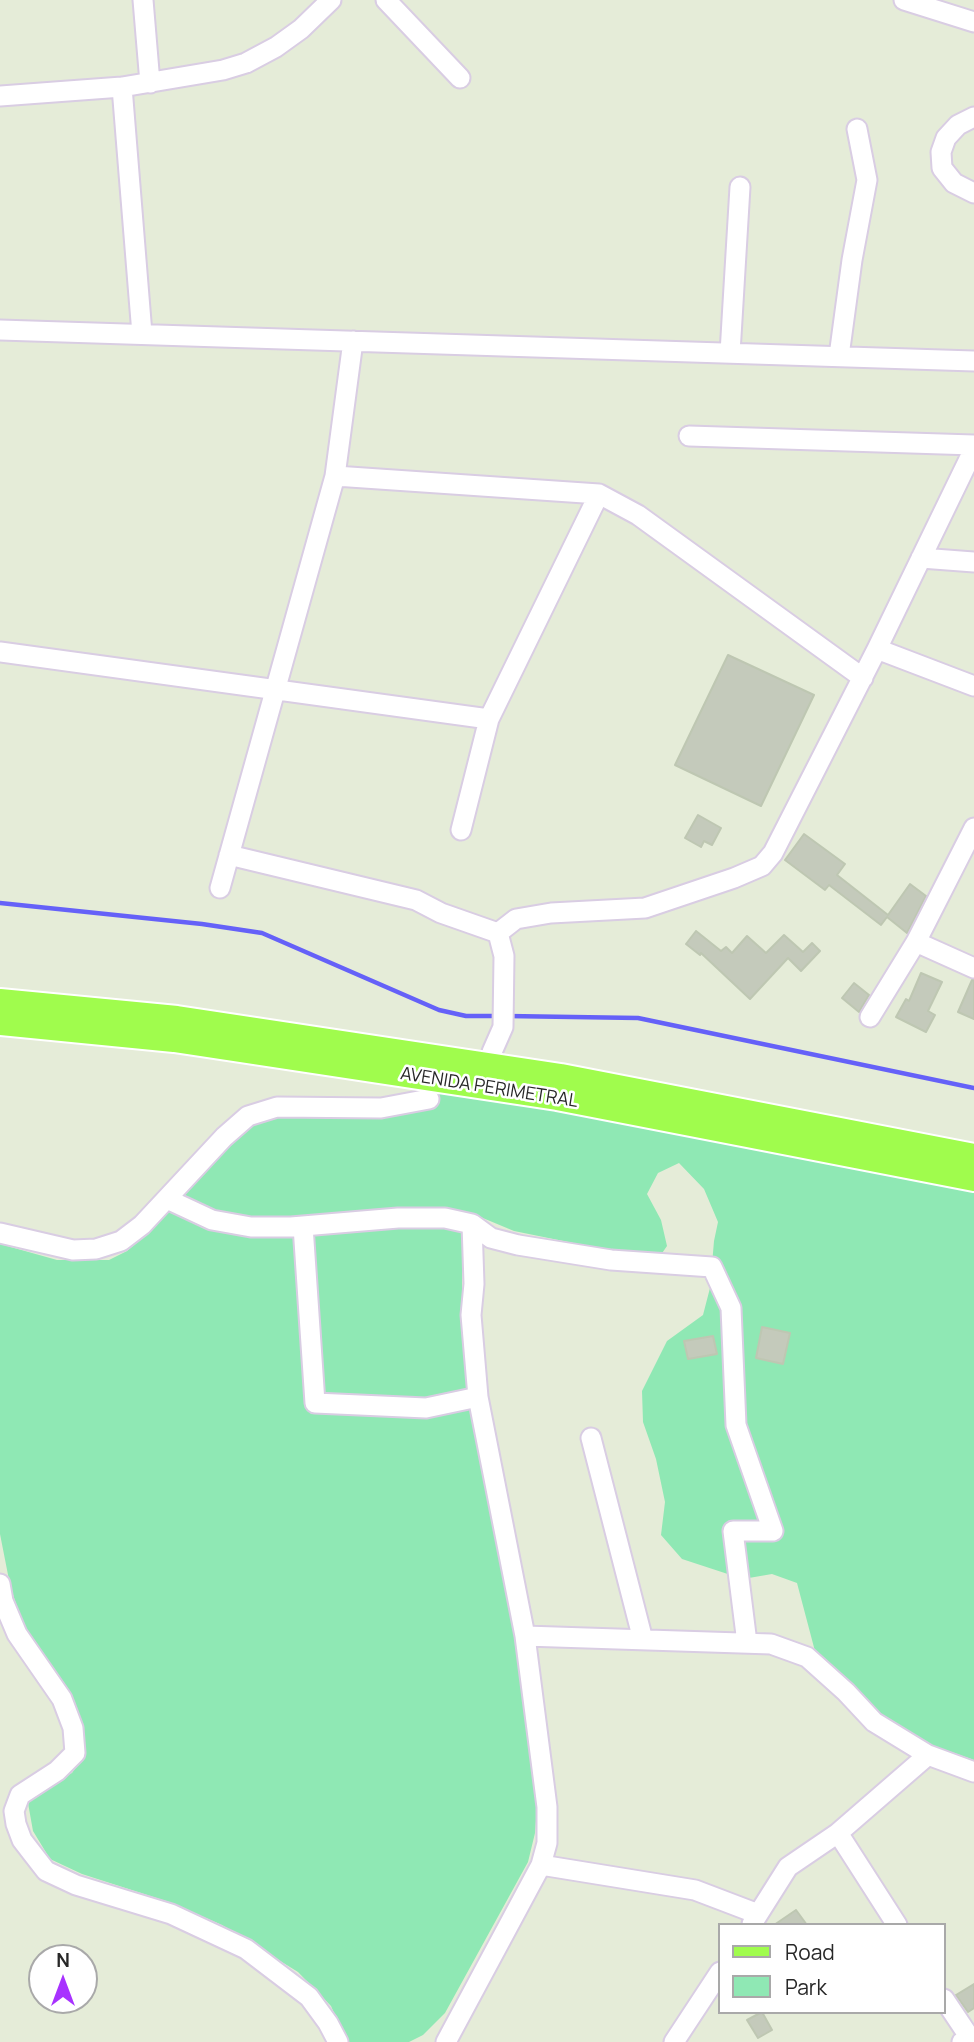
<!DOCTYPE html>
<html>
<head>
<meta charset="utf-8">
<style>
	body { margin:0 }
	#map { position:relative; width:974px; height:2042px; overflow:hidden; background:#e5ecd8; font-family:Manrope,sans-serif }
	canvas { display:block }
	.legend { position:absolute; left:718px; top:1923px; width:228px; height:91px; box-sizing:border-box; background:#fff; border:2px solid #a9a9a9; margin:0; padding:9px 12px; list-style:none; font-size:21px; color:#282828 }
	.legend li { display:flex; align-items:center; gap:14px; height:35px }
	.legend b { width:35px; border:2px solid #a9a9a9 }
	.north { position:absolute; left:28px; top:1944px; width:70px; height:70px; box-sizing:border-box; background:#fff; border:2px solid #a9a9a9; border-radius:50%; rotate:0deg; font-size:19px; font-weight:700; line-height:28px; text-align:center; color:#282828 }
	.north::after { content:''; display:block; margin:auto; width:24px; height:32px; background:#a832ff; clip-path:polygon(50% 0,100% 100%,50% 72%,0 100%) }
</style>
</head>
<body>
<div id="map">
<canvas width="974" height="2042"></canvas>
<ul class="legend">
<li><b style="height:9px;background:#a0fc4d"></b>Road</li>
<li><b style="height:19px;background:#8fe8b4"></b>Park</li>
</ul>
<div class="north">N</div>
</div>
<script>
const ctx = document.querySelector('canvas').getContext('2d');
ctx.lineJoin = 'round';
function fill(path, color) { ctx.fillStyle = color; ctx.fill(path, 'evenodd'); }
const shape = rows => new Path2D(rows.map(r => 'M' + r).join(''));
function trace(path, color, width, dash) { ctx.strokeStyle = color; ctx.lineWidth = width; ctx.lineCap = dash ? 'butt' : 'round'; ctx.setLineDash(dash || []); ctx.stroke(path); }
function label(font, color, halo, rows, align = 'center') {
  ctx.font = font + ' Manrope,sans-serif'; ctx.lineWidth = 5; ctx.setLineDash([]); ctx.textBaseline = 'middle'; ctx.strokeStyle = halo; ctx.fillStyle = color; for (const [text, x, y, turn = 0] of rows) {
    ctx.save(); ctx.translate(x, y); ctx.rotate((+turn || 0) * Math.PI / 180); ctx.textAlign = isNaN(turn) ? turn : align; if (halo) ctx.strokeText(text, 0, 0); ctx.fillText(text, 0, 0); ctx.restore();
  }
}
fill(shape([
	[435,1080,974,1178,974,1760,931,1745,879,1716,846,1679,816,1655,797,1583,772,1574,743,1579,682,1559,661,1535,665,1502,656,1459,643,1422,642,1391,667,1341,703,1315,710,1288,714,1241,718,1222,704,1189,679,1163,658,1173,647,1194,661,1220,667,1246,660,1256,583,1245,514,1231,478,1216,462,1232,462,1314,516,1633,538,1794,535,1833,528,1862,445,2013,423,2035,409,2042,347,2042,331,2006,298,1972,222,1925,169,1902,82,1874,50,1859,33,1831,28,1803,41,1787,72,1773,84,1754,79,1717,22,1623,10,1585,0,1534,0,1244,57,1260,109,1260,127,1251,157,1225,170,1207,238,1133,260,1120,289,1114,401,1100]
]), '#8fe8b4');
trace(shape([
	[0,903,202,924,262,933,439,1010,466,1016,499,1016],
	[507,1016,638,1018,974,1088]
]), '#6561f8', 4.5);
const building = shape([
	[728,655,814,695,761,806,675,765,728,655],
	[698,815,721,828,712,845,704,841,701,847,685,838,698,815],
	[804,834,845,864,837,875,888,915,910,884,926,896,907,933,887,917,881,925,829,885,825,890,785,860,804,834],
	[696,931,721,951,726,947,732,953,747,936,766,953,784,935,803,952,812,943,820,951,801,971,788,958,750,999,701,953,700,955,686,944,696,931],
	[921,973,942,982,928,1011,935,1015,926,1032,896,1017,906,999,909,1001,921,973],
	[972,980,974,980,974,1019,958,1012,972,980],
	[854,983,869,995,859,1012,842,998,854,983],
	[762,1327,790,1333,783,1364,756,1358,762,1327],
	[713,1336,717,1354,688,1359,684,1341,713,1336],
	[796,1910,807,1925,774,1925,796,1910],
	[974,1984,974,2008,968,2012,956,1995,974,1984],
	[762,2012,772,2030,758,2038,747,2020,762,2012]
]);
fill(building, '#c4cabb');
trace(building, '#bec7b2', 2);
const minor = shape([
	[143,0,150,83],
	[386,0,460,78],
	[904,0,974,22],
	[122,87,142,334],
	[0,96,122,87,223,70,246,63,276,47,301,29,331,0],
	[974,117,958,125,946,138,941,152,942,168,954,183,974,193],
	[0,330,974,361],
	[730,353,740,187],
	[839,356,852,260,867,180,857,129],
	[689,436,974,445],
	[335,476,599,494,638,515,863,678],
	[921,558,974,562],
	[877,649,974,686],
	[0,652,489,719],
	[461,830,489,719,599,494],
	[229,855,416,900,441,913,498,933],
	[220,888,335,476,353,341],
	[916,942,974,968],
	[870,1017,916,942,974,828],
	[492,1052,503,1027,504,956,498,933,516,919,551,913,645,908,734,878,762,866,773,853,877,649,974,449],
	[167,1199,212,1220,251,1227,291,1227,398,1218,445,1218,472,1224,491,1238,518,1245,611,1260,712,1267,731,1308,736,1425,773,1531,733,1531,747,1643],
	[303,1226,315,1403,426,1408,478,1397],
	[0,1233,73,1250,96,1249,121,1241,142,1225,224,1137,248,1116,277,1107,381,1108,429,1099],
	[591,1438,643,1640],
	[0,1584,3,1601,17,1634,62,1699,73,1728,75,1753,57,1771,20,1795,14,1811,16,1824,22,1840,32,1853,46,1871,76,1885,171,1914,246,1949,309,1997,328,2023,338,2042],
	[525,1636,771,1644,807,1657,846,1692,874,1722,928,1755,974,1772],
	[541,1865,695,1890,758,1914],
	[752,1924,788,1867,838,1833],
	[897,1925,838,1833,928,1755],
	[944,1999,970,2038,962,2042],
	[446,2042,541,1865,547,1843,547,1807,525,1636,478,1397,471,1315,474,1284,472,1224],
	[674,2042,720,1972]
]);
const major = shape([
	[0,1001,177,1018,561,1076,974,1156],
	[0,1023,174,1040,557,1098,974,1179]
]);
trace(minor, '#d9cde3', 23);
trace(major, '#fff', 28);
trace(minor, '#fff', 19);
trace(major, '#a0fc4d', 24);
label('18px', '#282828', '#fff', [
	["AVENIDA PERIMETRAL",489,1088,9]
]);
</script>
</body>
</html>
